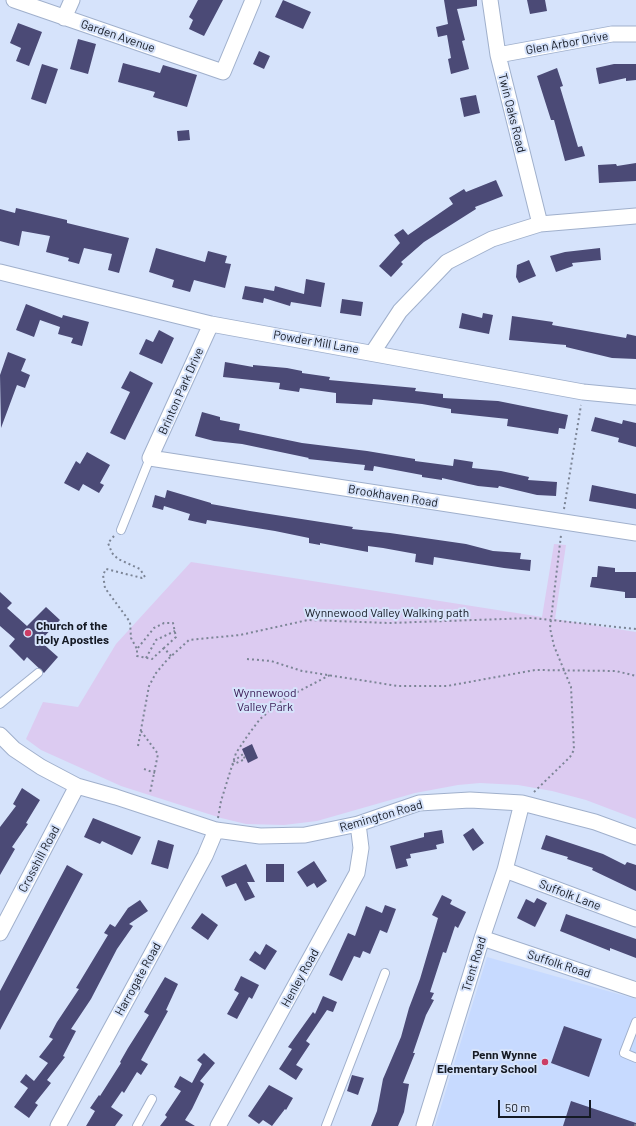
<!DOCTYPE html>
<html>
<head>
<meta charset="utf-8">
<style>
	body { margin:0 }
	#map { position:relative; width:636px; height:1126px; overflow:hidden; background:#d6e3fb; font-family:Barlow,sans-serif }
	canvas { display:block }
	.scale { position:absolute; left:498px; top:1100px; width:93px; height:18px; box-sizing:border-box; border:2px solid #151a24; border-top:0; padding-left:5px; font-size:12px; line-height:14px; white-space:nowrap; color:#151a24; -webkit-text-stroke:3px #d6e3fb; paint-order:stroke }
</style>
</head>
<body>
<div id="map">
<canvas width="636" height="1126"></canvas>
<div class="scale">50 m</div>
</div>
<script>
const ctx = document.querySelector('canvas').getContext('2d');
ctx.lineJoin = 'round';
function fill(path, color) { ctx.fillStyle = color; ctx.fill(path, 'evenodd'); }
const shape = rows => new Path2D(rows.map(r => 'M' + r).join(''));
function trace(path, color, width, dash) { ctx.strokeStyle = color; ctx.lineWidth = width; ctx.lineCap = dash ? 'butt' : 'round'; ctx.setLineDash(dash || []); ctx.stroke(path); }
function label(font, color, halo, rows, align = 'center') {
  ctx.font = font + ' Barlow,sans-serif'; ctx.lineWidth = 4; ctx.setLineDash([]); ctx.textBaseline = 'middle'; ctx.strokeStyle = halo; ctx.fillStyle = color; for (const [text, x, y, turn = 0] of rows) {
    ctx.save(); ctx.translate(x, y); ctx.rotate((+turn || 0) * Math.PI / 180); ctx.textAlign = isNaN(turn) ? turn : align; if (halo) ctx.strokeText(text, 0, 0); ctx.fillText(text, 0, 0); ctx.restore();
  }
}
fill(shape([
	[487,957,636,999,636,1126,435,1126]
]), '#c7daff');
fill(shape([
	[554,544,566,545,555,619,636,632,636,819,586,800,552,791,518,785,480,783,458,785,415,793,317,821,284,825,246,824,221,818,121,786,41,750,26,739,43,702,78,707,116,644,191,562,542,617]
]), '#dccbf1');
fill(shape([
	[198,0,223,0,204,36,189,29,193,20,189,17],
	[283,0,311,12,303,29,275,17],
	[444,0,477,0,477,6,457,9,465,40,462,41,469,69,451,74,448,59,451,58,447,35,438,37,436,27,448,24],
	[527,0,545,0,547,11,530,14],
	[18,23,42,32,29,66,16,61,21,48,10,43],
	[78,39,96,44,88,74,70,69],
	[259,51,270,56,264,69,253,64],
	[123,63,160,73,163,65,197,75,187,107,153,97,155,92,118,82],
	[42,64,58,69,46,104,31,99],
	[614,64,636,64,636,80,626,81,626,78,599,84,596,68],
	[557,68,563,86,560,87,578,147,582,146,585,156,565,161,554,120,551,120,537,76],
	[476,95,480,113,464,117,460,98],
	[189,130,190,140,178,141,177,131],
	[636,163,636,181,599,183,598,165,616,164,617,166],
	[496,180,503,196,475,207,476,209,424,242,401,262,403,264,391,277,379,266,400,243,394,235,403,229,408,235,453,204,449,198,464,189,466,192],
	[16,208,67,220,67,223,129,238,119,273,108,270,112,254,84,248,79,264,68,261,69,258,46,252,50,236,22,231,19,246,0,241,0,209,15,213],
	[156,248,205,262,208,251,227,256,225,263,231,264,225,288,194,280,190,292,172,287,174,280,149,272],
	[600,248,601,260,572,263,573,266,556,272,550,256,565,252],
	[529,260,536,276,519,283,516,277,517,265],
	[306,279,325,283,321,307,291,302,290,306,264,298,263,303,242,299,245,286,274,291,275,286,304,294],
	[342,299,363,302,361,316,340,313],
	[26,304,62,318,63,315,89,322,82,346,71,343,73,338,58,334,60,327,40,320,34,337,16,330],
	[462,313,482,318,483,313,493,315,489,334,459,328],
	[512,316,553,322,552,325,626,338,627,334,636,336,636,359,612,358,566,347,566,345,509,340],
	[159,330,174,338,162,364,139,354,146,339,153,342],
	[8,352,26,359,21,371,30,375,25,388,17,385,1,428,0,375],
	[225,362,253,367,253,365,287,368,302,371,302,373,330,377,329,380,416,388,415,391,443,394,443,398,498,401,568,415,565,429,559,428,558,434,507,426,508,419,451,413,451,409,422,404,373,399,372,405,336,403,336,393,300,388,299,392,279,389,280,383,223,377],
	[130,371,153,383,125,440,110,433,130,392,121,388],
	[202,412,220,417,220,420,240,424,239,430,302,443,367,451,415,459,415,461,453,466,454,459,473,462,472,468,501,471,529,477,528,480,557,482,556,496,537,495,499,486,498,488,478,486,442,478,442,480,422,477,422,475,374,466,373,471,364,470,365,465,308,459,309,458,242,444,214,441,195,436],
	[595,417,622,424,623,420,636,423,636,447,618,442,619,438,591,431],
	[87,452,110,465,100,483,104,485,99,493,83,484,79,491,64,483,76,461,80,464],
	[592,485,636,494,636,509,589,501],
	[167,490,211,503,211,504,250,511,353,527,352,529,390,533,466,544,493,551,521,553,520,559,531,560,530,571,504,568,434,557,433,565,415,562,416,554,383,548,368,546,368,552,320,543,320,545,309,543,309,538,275,531,207,520,206,524,188,520,190,514,164,506,163,510,152,507,155,495,165,498],
	[598,566,615,568,615,572,636,572,636,598,625,598,625,592,590,587,592,577,597,577],
	[0,592,12,603,7,608,27,626,46,607,60,620,40,641,58,657,44,673,27,657,24,661,9,646,15,639,0,626],
	[252,744,258,758,248,763,242,749],
	[22,788,40,800,26,823,28,824,12,847,15,849,0,875,0,827,16,806,13,804],
	[93,818,141,837,132,855,102,841,100,844,84,837],
	[473,828,484,843,473,851,463,835],
	[442,830,444,843,436,845,437,849,410,854,411,858,406,859,408,866,396,869,390,846,424,837,424,833],
	[546,835,603,854,625,865,627,862,636,865,636,891,592,870,593,868,567,859,568,857,541,849],
	[158,840,174,845,168,869,151,864],
	[314,861,327,881,317,888,314,883,307,887,297,872],
	[246,864,255,882,247,882,255,897,245,901,236,883,226,887,221,876],
	[266,864,284,864,284,882,266,882],
	[67,865,83,874,0,1030,0,991],
	[442,895,452,900,450,904,466,912,458,928,455,926,446,953,443,952,430,992,434,993,431,999,434,1000,426,1015,413,1053,415,1053,403,1083,409,1084,404,1112,398,1126,371,1126,377,1111,383,1079,401,1037,409,1008,420,979,438,918,432,915],
	[537,898,547,903,535,927,517,918,526,899,534,903],
	[140,900,148,911,129,924,133,926,117,949,91,999,71,1029,76,1031,63,1056,65,1057,47,1080,51,1083,35,1103,38,1105,29,1118,14,1107,28,1088,20,1082,26,1074,34,1081,48,1063,39,1057,53,1039,49,1037,57,1022,79,989,76,988,108,935,104,933,110,924,115,927,128,908],
	[385,905,396,909,387,933,380,930,370,954,363,951,360,958,354,956,342,981,329,975,348,933,355,936,366,906,382,913],
	[202,913,218,925,208,940,191,928],
	[566,914,636,939,636,958,610,948,610,951,560,931],
	[266,944,277,951,265,970,249,960,255,951,260,955],
	[241,976,259,985,252,999,249,997,237,1019,227,1014,239,993,234,990],
	[165,977,178,984,166,1010,168,1011,141,1060,148,1064,141,1075,137,1072,124,1093,122,1091,111,1107,123,1115,115,1126,86,1126,95,1111,90,1108,99,1095,100,1096,121,1063,120,1062,128,1048,149,1015,144,1012],
	[323,996,337,1002,333,1012,327,1010,306,1041,310,1044,296,1065,303,1069,296,1080,279,1069,292,1049,288,1047,313,1012,315,1014],
	[564,1026,602,1039,589,1077,551,1063],
	[204,1053,215,1063,200,1081,204,1084,192,1109,185,1120,195,1126,160,1126,167,1117,165,1115,181,1091,174,1087,180,1076,192,1083,202,1064,197,1060],
	[352,1075,364,1078,358,1095,347,1091],
	[269,1085,293,1098,286,1110,285,1109,272,1126,263,1120,259,1124,248,1116],
	[571,1101,636,1123,636,1126,563,1126]
]), '#4b4a76');
const service = shape([
	[121,530,150,458],
	[0,704,38,673],
	[636,1022,624,1053,636,1058],
	[137,1126,152,1099],
	[326,1126,385,973]
]);
const minor = shape([
	[14,0,223,72,253,0],
	[490,0,498,55,540,224],
	[64,18,72,0],
	[498,55,612,34,636,34],
	[0,272,211,324,583,392,636,397],
	[211,324,150,458,636,533],
	[373,352,400,311,447,262,492,239,540,224,636,216],
	[0,735,14,749,41,767,77,786,116,797,216,830,260,836,305,835,358,824,419,803,470,800,522,803,595,822,636,837],
	[505,870,636,919],
	[0,933,77,786],
	[482,938,636,990],
	[58,1126,205,856,216,830],
	[218,1126,357,873,361,848,358,824],
	[424,1126,482,938,505,870,522,803]
]);
trace(service, '#a0b0cc', 10);
trace(minor, '#a0b0cc', 17);
trace(shape([
	[564,509,581,405],
	[114,536,108,543,112,553,118,559,140,569,145,577,142,578,106,569,103,575,105,588,130,622,131,638,137,649],
	[164,648,152,659,137,656,137,649,154,628,164,623,173,623,176,637,164,648,171,656],
	[146,658,156,640,175,631],
	[247,659,271,661,302,671,398,686,447,686,535,670,616,671,636,676],
	[141,731,158,754,150,793],
	[138,746,149,686,156,673,167,660,189,640,240,635,308,620,389,623,532,618,636,629],
	[232,765,245,759,243,754,233,762],
	[144,769,155,773],
	[534,792,570,757,574,750,571,687,554,646,550,628,561,535],
	[218,818,221,801,236,753,248,735,260,719,284,699,330,675],
	[635,1126,636,1122]
]), '#7c8596', 2, [2, 3]);
trace(service, '#fff', 8);
trace(minor, '#fff', 15);
for (const [x, y, r, color] of [
	[28,633,4,"#cc3d65"],
	[545,1062,4,"#cc3d65"]
]) { const dot = new Path2D(); dot.arc(x, y, r, 0, 2 * Math.PI); ctx.fillStyle = color; ctx.fill(dot); trace(dot, '#d6e3fb', 1.5); }
label('12px', '#151a24', '#d6e3fb', [
	["Garden Avenue",118,36,19],
	["Glen Arbor Drive",567,43,-10],
	["Twin Oaks Road",512,113,76],
	["Powder Mill Lane",316,342,10],
	["Brinton Park Drive",181,391,-66],
	["Brookhaven Road",393,496,9],
	["Wynnewood Valley Walking path",387,613],
	["Remington Road",381,816,-16],
	["Crosshill Road",39,859,-62],
	["Suffolk Lane",570,895,21],
	["Trent Road",474,964,-73],
	["Suffolk Road",559,964,18],
	["Henley Road",300,978,-61],
	["Harrogate Road",138,979,-61]
]);
label('bold 12px', '#151a24', '#d6e3fb', [
	["Church of the",36,626],
	["Holy Apostles",36,640],
	["Penn Wynne",537,1055,"right"],
	["Elementary School",537,1069,"right"]
], 'left');
label('12px', '#381a54', '#d6e3fb', [
	["Wynnewood",265,693],
	["Valley Park",265,707]
]);
</script>
</body>
</html>
